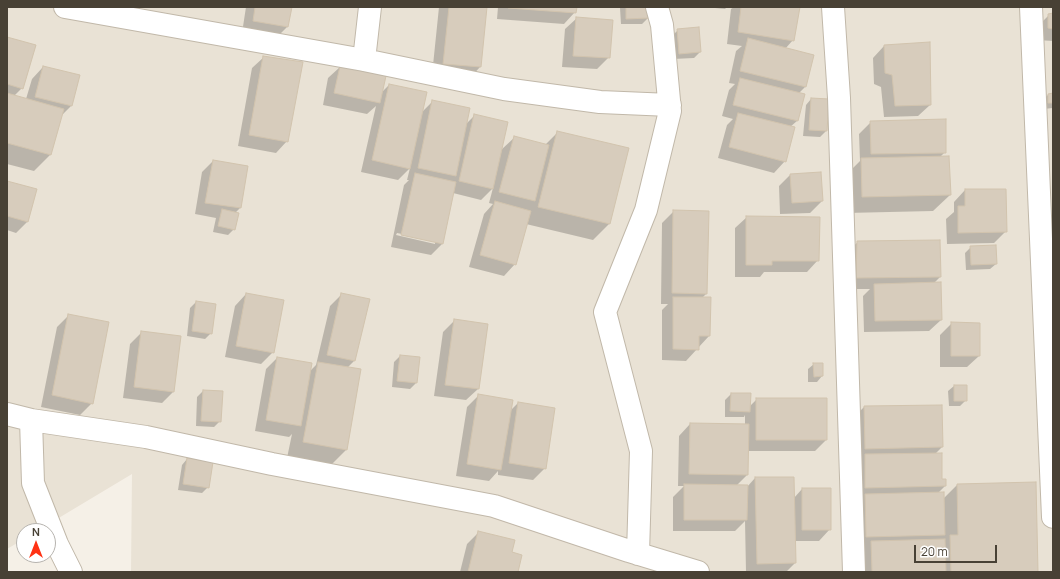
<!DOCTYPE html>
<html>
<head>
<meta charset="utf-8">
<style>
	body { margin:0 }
	#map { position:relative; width:1060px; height:579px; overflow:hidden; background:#f5f0e7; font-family:Manrope,sans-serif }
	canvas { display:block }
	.frame { position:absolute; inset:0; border:8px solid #484135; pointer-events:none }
	.north { position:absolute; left:16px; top:523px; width:40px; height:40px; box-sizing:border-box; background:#fff; border:1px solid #b6b3ae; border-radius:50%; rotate:0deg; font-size:11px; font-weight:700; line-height:16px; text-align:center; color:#484135 }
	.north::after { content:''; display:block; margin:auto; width:14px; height:18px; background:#ff3214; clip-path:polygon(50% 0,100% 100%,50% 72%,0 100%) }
	.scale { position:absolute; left:914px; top:545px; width:83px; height:18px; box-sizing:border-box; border:2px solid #484135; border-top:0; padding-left:5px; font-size:12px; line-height:14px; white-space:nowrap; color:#484135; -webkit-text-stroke:3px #fff; paint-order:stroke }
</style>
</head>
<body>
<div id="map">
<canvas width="1060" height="579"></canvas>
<div class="frame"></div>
<div class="north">N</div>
<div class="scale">20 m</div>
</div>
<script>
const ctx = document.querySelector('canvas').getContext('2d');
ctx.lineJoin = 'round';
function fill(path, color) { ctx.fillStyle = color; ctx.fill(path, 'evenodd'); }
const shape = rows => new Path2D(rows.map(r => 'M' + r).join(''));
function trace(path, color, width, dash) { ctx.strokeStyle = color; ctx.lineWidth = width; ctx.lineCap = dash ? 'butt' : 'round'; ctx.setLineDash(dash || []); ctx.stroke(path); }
fill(shape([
	[7,7,1053,7,1053,572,131,572,132,474,37,531,24,531,24,539,7,549]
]), '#e9e2d5');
fill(shape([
	[246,7,291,7,287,27,276,38,242,33],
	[439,7,486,7,480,67,469,79,432,75],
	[498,7,576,7,575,12,564,24,497,19],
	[621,7,647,7,648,18,642,24,621,24,620,8],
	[705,7,727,7,725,9],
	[734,7,799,7,793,40,785,49,813,55,805,87,798,94,803,95,797,121,790,127,785,161,774,173,718,158,727,125,733,119,722,116,729,90,735,84,729,83,736,51,742,46,727,44,731,9],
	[1053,14,1053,41,1037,40,1037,27,1049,15],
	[577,18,609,57,597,69,562,67,565,29],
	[678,30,700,52,694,58,673,59,672,36],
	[7,38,22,88,14,96,26,99,32,79,43,67,71,106,61,116,50,155,34,171,7,164],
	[884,46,930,105,918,116,884,117,881,87,874,84,873,58],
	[264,57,287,141,276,153,238,146,252,68],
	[340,67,381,93,389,85,422,112,433,101,465,125,474,116,501,150,515,137,545,145,557,133,628,149,609,224,593,240,526,224,515,264,504,276,469,267,484,214,493,204,489,203,493,188,481,200,453,193,442,244,431,255,391,247,404,185,409,180,407,180,410,168,398,180,361,172,376,106,367,114,323,105,328,78],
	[397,233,435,241,435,244,396,235],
	[1053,94,1053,108,1043,109,1042,100,1048,95],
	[811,99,828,100,826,131,820,137,803,136,806,105],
	[871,122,945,152,940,157,950,195,933,211,846,213,846,175,860,161,859,134],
	[213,161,247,166,240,208,235,213,234,229,228,235,213,232,216,218,195,214,202,172],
	[790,175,822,201,810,213,780,214,779,186],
	[7,182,28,221,16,233,7,230],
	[965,190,1006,231,994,243,947,244,946,219,954,212,954,202],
	[674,211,706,294,702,298,709,336,686,361,662,360,662,310,668,304,661,304,662,223],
	[747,217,818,260,807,272,764,272,760,277,735,277,735,228],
	[858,242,940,277,933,284,941,320,929,331,864,332,863,296,870,289,845,289,846,253],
	[971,247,996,264,990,269,966,270,965,253],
	[246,294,273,352,261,364,225,357,235,306],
	[342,294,354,361,347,368,346,450,330,466,287,458,292,434,289,437,255,431,266,369,277,358,310,371,316,365,330,306],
	[196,302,211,333,205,339,187,336,190,308],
	[69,315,92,403,80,415,41,407,57,327],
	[455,320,478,389,466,400,434,396,443,332],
	[951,324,979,356,967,367,940,367,940,335],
	[142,332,173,392,162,403,123,398,130,344],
	[400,356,416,383,410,389,392,387,394,362],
	[814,364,822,376,817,382,808,382,808,369],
	[954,386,966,400,960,406,949,406,948,391],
	[203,391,220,421,214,427,196,426,197,397],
	[731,394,750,406,757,399,826,440,815,451,747,451,747,475,737,485,747,487,755,478,794,498,802,489,830,529,819,541,795,541,795,563,786,572,746,572,745,521,735,531,673,531,673,497,684,486,678,486,679,436,690,424,745,425,745,415,744,417,725,417,725,400],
	[479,395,510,411,518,403,545,468,533,480,498,475,498,471,489,481,456,476,467,407],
	[864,407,942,447,935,454,941,481,945,486,938,493,943,499,957,485,1037,572,860,572,860,554,865,548,855,548,853,418],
	[187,459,208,487,202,493,178,490,182,465],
	[479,532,511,553,517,572,460,572,467,544]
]), '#0003');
const building = shape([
	[255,7,292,7,288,27,253,21,255,7],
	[449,7,487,7,481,67,443,64,449,7],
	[508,7,577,7,576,13,508,8,508,7],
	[626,7,648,7,649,18,626,19,626,7],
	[741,7,800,7,794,41,738,32,741,7],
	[1053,13,1053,29,1048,28,1048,14,1053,13],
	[576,17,613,20,610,58,573,56,576,17],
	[699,27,701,52,679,54,677,29,699,27],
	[7,37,36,45,23,89,7,84,7,37],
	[748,38,814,55,806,87,740,71,748,38],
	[930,42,931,105,895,106,892,75,885,73,884,45,930,42],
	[263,56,303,62,288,142,249,135,263,56],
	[43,66,80,75,72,106,35,97,43,66],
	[340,66,386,76,380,103,334,93,340,66],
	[740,78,805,94,798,121,733,105,740,78],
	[389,84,427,92,410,169,372,160,389,84],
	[7,93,64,109,51,155,7,143,7,93],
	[1053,93,1053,103,1048,103,1048,94,1053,93],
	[811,98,829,99,827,131,809,130,811,98],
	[432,100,470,108,456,176,418,168,432,100],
	[738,113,795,127,786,162,729,147,738,113],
	[474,114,508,122,493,189,459,181,474,114],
	[946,119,946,153,871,154,870,121,946,119],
	[557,131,629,148,610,224,538,207,557,131],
	[514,136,549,145,535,201,499,192,514,136],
	[949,156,951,195,862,197,861,158,949,156],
	[213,160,248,166,241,208,205,203,213,160],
	[821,172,823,201,792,203,790,174,821,172],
	[415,173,456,182,443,244,401,235,415,173],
	[7,181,37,189,28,222,7,216,7,181],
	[965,189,1006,189,1007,232,958,233,958,206,965,206,965,189],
	[495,201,531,211,516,265,480,255,495,201],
	[222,209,239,213,235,230,218,226,222,209],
	[673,210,709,211,707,294,672,293,673,210],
	[746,216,820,217,819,261,772,261,772,265,746,265,746,216],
	[940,240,941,277,856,278,857,241,940,240],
	[996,245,997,264,971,265,970,246,996,245],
	[941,282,942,320,875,321,874,284,941,282],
	[246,293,284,300,274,353,236,346,246,293],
	[341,293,370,299,355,361,327,355,341,293],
	[673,297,711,297,710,336,699,336,699,350,673,349,673,297],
	[196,301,216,304,212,334,192,331,196,301],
	[68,314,109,322,93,404,52,395,68,314],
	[454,319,488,324,479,389,445,385,454,319],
	[951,322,980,323,980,356,951,356,951,322],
	[141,331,181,336,174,392,134,387,141,331],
	[400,355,420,357,417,383,397,381,400,355],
	[277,357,312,363,301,426,266,420,277,357],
	[318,362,361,369,347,450,303,442,318,362],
	[813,363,823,363,823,376,814,377,813,363],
	[954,385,967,385,967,401,954,401,954,385],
	[203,390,223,391,221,422,201,421,203,390],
	[731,393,751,393,750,412,730,411,731,393],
	[478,394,513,400,501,470,467,464,478,394],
	[756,398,827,398,827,440,756,440,756,398],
	[518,402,555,408,546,469,509,463,518,402],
	[942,405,943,447,865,449,864,406,942,405],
	[690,423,749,424,748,475,689,474,690,423],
	[942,453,942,479,946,479,946,486,865,488,865,454,942,453],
	[187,458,213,462,209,488,183,484,187,458],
	[755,477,794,477,796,563,757,564,755,477],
	[1036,482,1038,572,951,572,950,535,958,535,957,484,1036,482],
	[684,484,748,485,747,520,684,520,684,484],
	[802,488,831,488,831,530,802,530,802,488],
	[944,492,945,535,866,537,865,494,944,492],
	[478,531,515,540,512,552,522,555,518,572,468,572,478,531],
	[945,539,946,572,872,572,871,541,945,539]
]);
fill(building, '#d7ccbc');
trace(building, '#d2c4ae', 1);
const street = shape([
	[65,7,364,60,504,89,600,102,670,105],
	[833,7,839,98,854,572],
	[1031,7,1053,517],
	[364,60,370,7],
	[7,414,31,420,33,483,57,544,71,572],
	[31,420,146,437,272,464,494,506,629,551,698,572],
	[638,554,641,451,605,312,646,210,670,111,662,25,657,7]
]);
trace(street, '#c1b8a9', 24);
trace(street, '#fff', 22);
</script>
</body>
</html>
